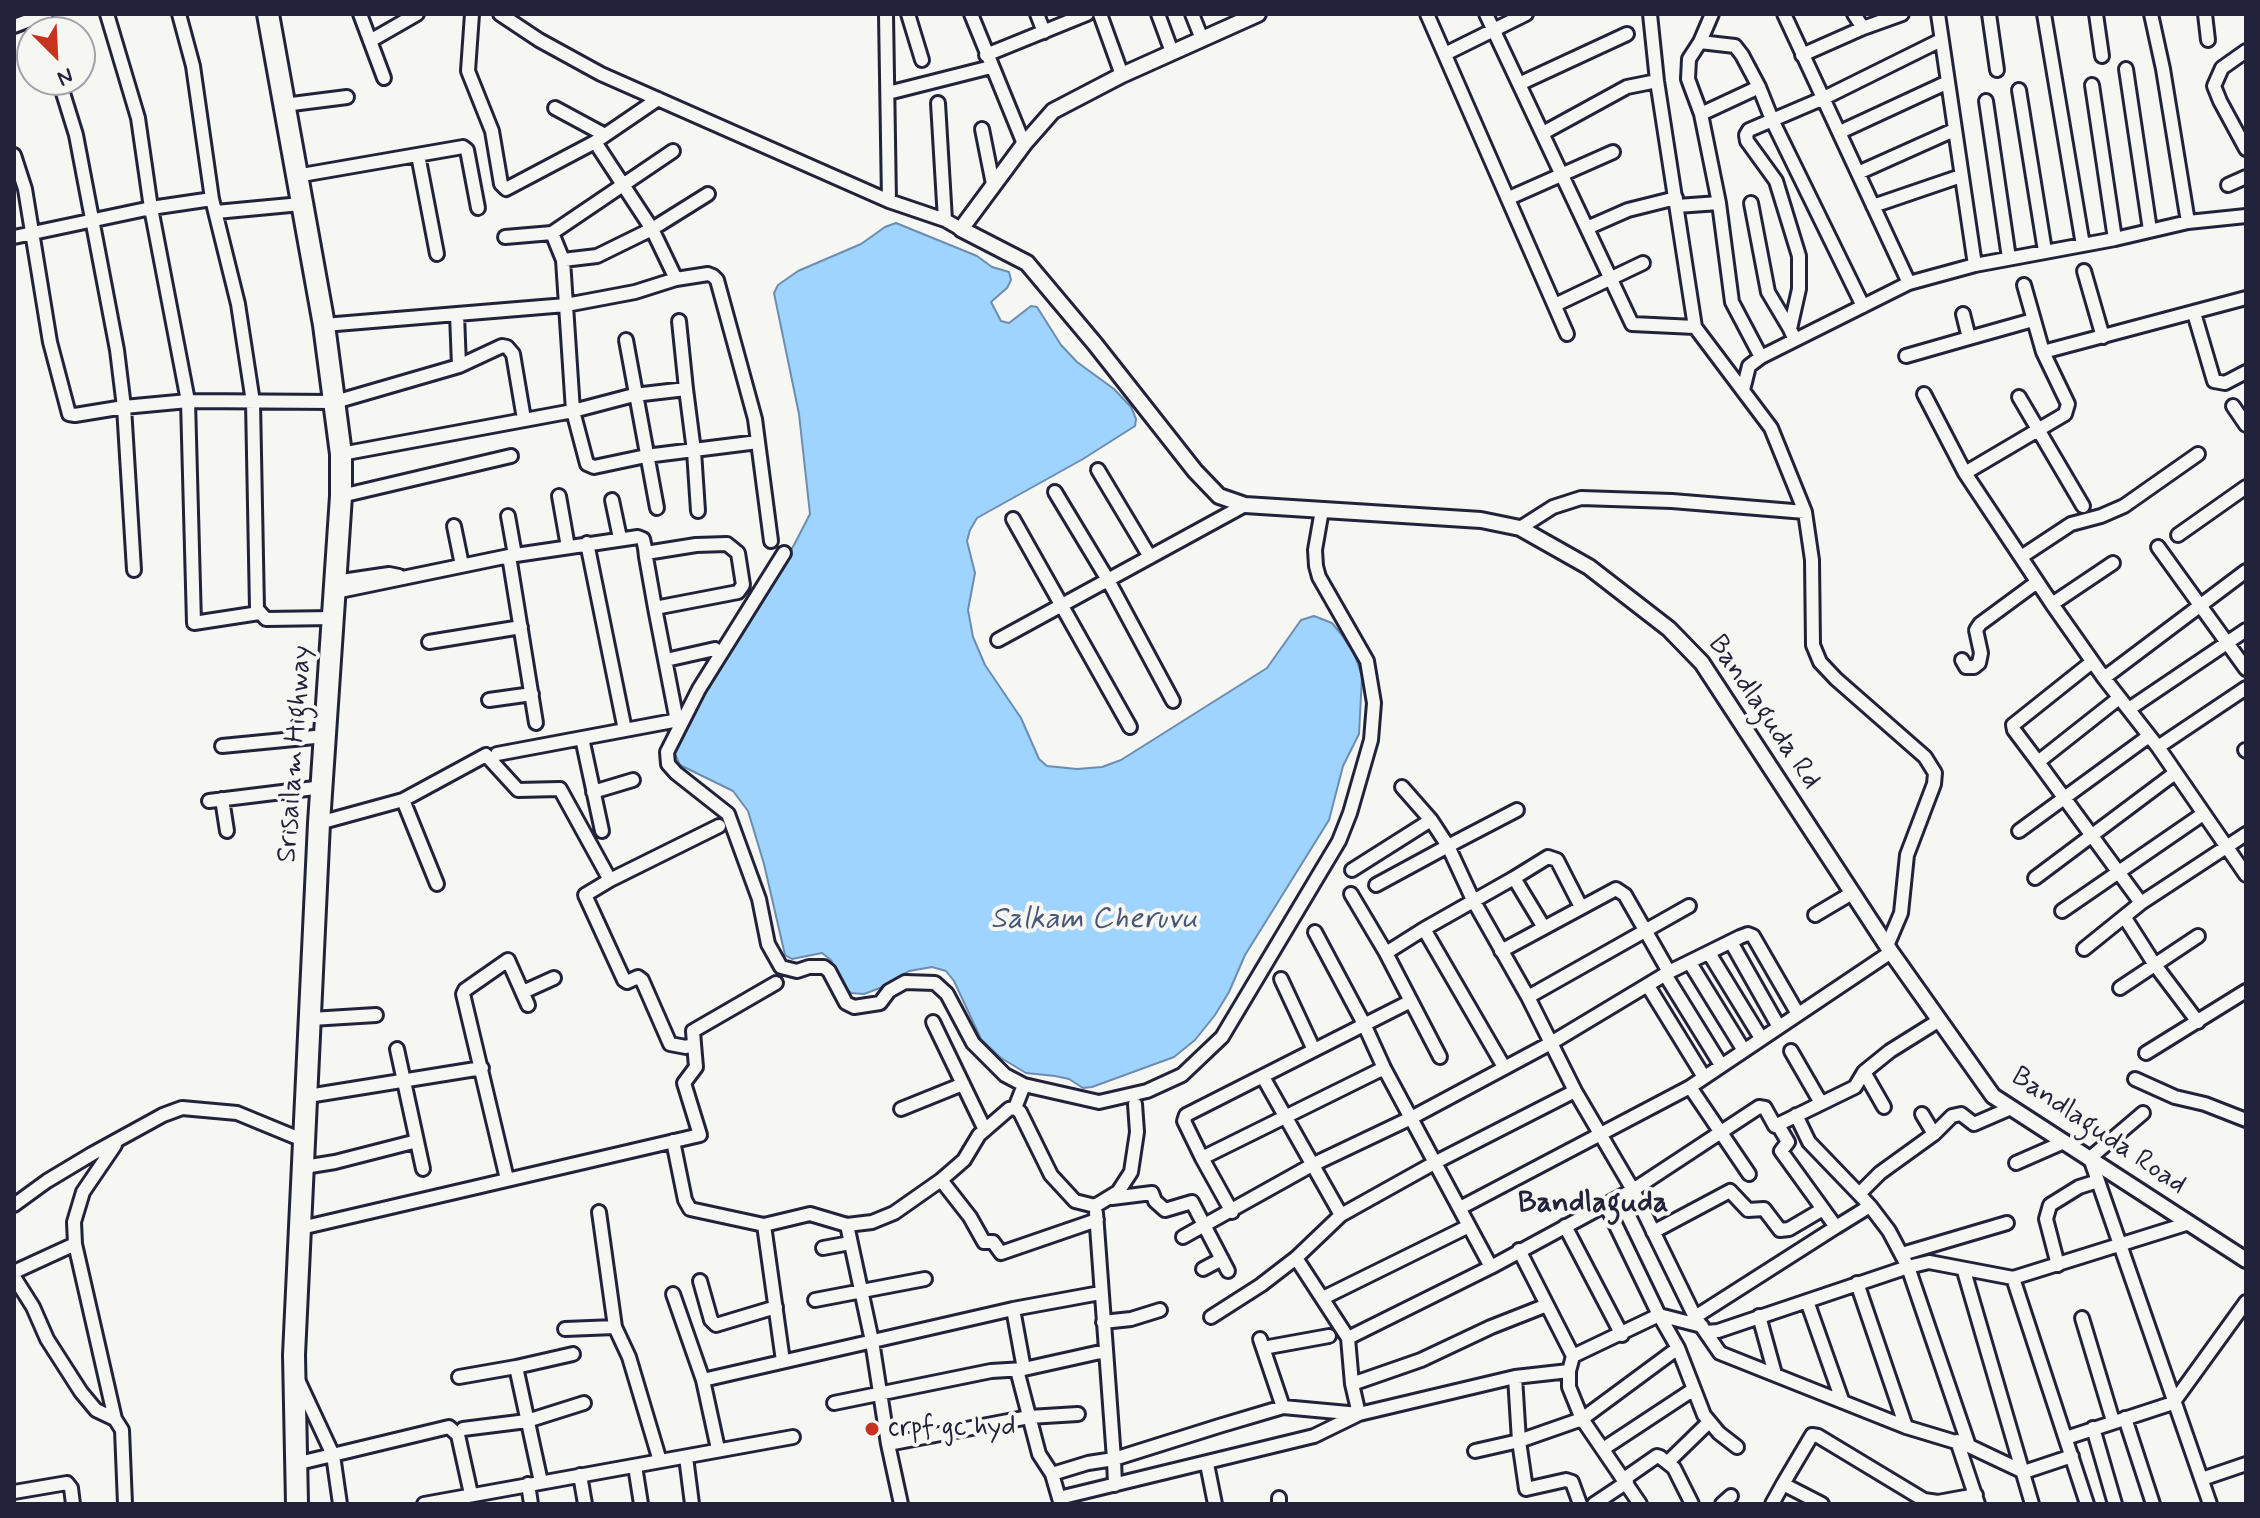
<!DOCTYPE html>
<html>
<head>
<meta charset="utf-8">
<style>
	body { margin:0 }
	#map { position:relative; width:2260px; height:1518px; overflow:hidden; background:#f6f6f2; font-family:Mynerve,sans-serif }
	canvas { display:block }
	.frame { position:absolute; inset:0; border:16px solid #22223b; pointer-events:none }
	.north { position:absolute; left:16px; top:16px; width:80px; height:80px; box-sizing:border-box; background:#f6f6f2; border:2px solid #a1a1a9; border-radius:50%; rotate:156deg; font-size:22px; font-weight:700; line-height:32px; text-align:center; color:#22223b }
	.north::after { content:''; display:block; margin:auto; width:28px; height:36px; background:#c8321e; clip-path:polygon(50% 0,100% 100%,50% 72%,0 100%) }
</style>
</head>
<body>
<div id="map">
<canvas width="2260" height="1518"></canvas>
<div class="frame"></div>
<div class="north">N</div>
</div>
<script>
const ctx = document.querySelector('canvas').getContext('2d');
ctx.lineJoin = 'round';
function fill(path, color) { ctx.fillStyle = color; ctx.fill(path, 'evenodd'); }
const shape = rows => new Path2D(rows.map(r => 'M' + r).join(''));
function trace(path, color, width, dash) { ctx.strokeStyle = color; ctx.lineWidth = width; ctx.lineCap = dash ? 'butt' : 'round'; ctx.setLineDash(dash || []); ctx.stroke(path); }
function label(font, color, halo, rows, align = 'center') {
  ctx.font = font + ' Mynerve,sans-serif'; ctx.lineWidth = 8; ctx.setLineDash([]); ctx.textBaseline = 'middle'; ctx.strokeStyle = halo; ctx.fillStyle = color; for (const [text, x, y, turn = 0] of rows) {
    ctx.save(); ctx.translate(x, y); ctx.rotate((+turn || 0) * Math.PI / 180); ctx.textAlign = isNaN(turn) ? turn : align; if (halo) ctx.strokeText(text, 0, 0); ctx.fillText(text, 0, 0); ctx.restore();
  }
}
const water = shape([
	[896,223,977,256,992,267,1009,272,1011,280,1007,288,991,302,1001,321,1009,323,1031,306,1037,307,1061,345,1077,362,1114,389,1131,407,1136,419,1135,426,1083,459,977,518,970,530,967,541,975,573,968,610,973,637,985,665,1021,718,1039,759,1047,766,1077,769,1102,767,1121,760,1267,668,1301,620,1314,616,1332,623,1341,634,1354,653,1362,676,1359,734,1343,766,1329,820,1245,955,1229,992,1215,1015,1195,1040,1174,1057,1092,1087,1083,1088,1069,1079,1055,1076,1026,1073,1001,1058,981,1039,954,981,946,971,932,967,909,971,880,988,864,994,851,993,841,984,831,960,822,953,792,959,785,955,764,864,748,811,733,791,680,765,674,752,674,746,794,545,810,514,799,414,774,293,778,285,798,271,861,244,885,227,896,223]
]);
fill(water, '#9ed4fd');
trace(water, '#6c8daf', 2);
const minor = shape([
	[107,14,138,118,151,208,188,401,194,623,259,613],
	[179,14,193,66,212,199,238,304,253,402,257,609,266,619,333,618],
	[360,14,384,78],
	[472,14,468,71,492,131,501,184,506,189,595,142,658,99],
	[500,14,539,40,601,74,889,201,945,220,961,229],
	[886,14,889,201],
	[908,14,922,60],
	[971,14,1024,144],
	[1037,14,1044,32],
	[1100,14,1122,75],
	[1158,14,1172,52],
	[1192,14,1202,39],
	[1427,14,1567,334],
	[1486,14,1632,324,1695,327],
	[1650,14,1657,81,1695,327,1771,428,1805,512,1812,560,1813,645,1820,662,1836,679,1925,757,1935,773,1934,784,1907,855,1901,913,1887,946],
	[1784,14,1909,283],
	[1854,14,1863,28],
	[1938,14,1975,265],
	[1989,14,1997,70],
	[2044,14,2083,245],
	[2096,14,2102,56],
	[2151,14,2163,69,2188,222],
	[2205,14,2208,40],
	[40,16,45,32],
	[14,26,46,14],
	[370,41,417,14],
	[1700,42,1712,14],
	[2246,51,2222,68,2214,86,2220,101,2246,149],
	[1445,54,1526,14],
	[986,55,1087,14],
	[1802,55,1863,28,1902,14],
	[2126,69,2150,230],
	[59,80,76,135,117,350,124,407,134,570],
	[1519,84,1627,34],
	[2092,85,2115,239],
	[2019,90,2045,251],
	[888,93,991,67],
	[1986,101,2009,258],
	[938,103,945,220],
	[284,105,347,97],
	[555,108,605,135],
	[1701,114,1688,79,1689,59,1700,42,1735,46,1742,55,1759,87,1773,122,1863,306],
	[982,129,993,184],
	[1840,132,1948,82],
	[1543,133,1627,87,1657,81],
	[595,142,652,229,676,279],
	[14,155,25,189,50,342,69,414,75,415,124,407,188,401,335,402,459,366,502,346,507,347,513,354,524,419],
	[418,155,437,254],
	[1858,173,1954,130],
	[296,176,463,147,467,150,478,208],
	[2228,185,2246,177],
	[1509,198,1613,152],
	[1719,203,1701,114,1759,87],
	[1751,203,1768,292,1790,329],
	[1677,206,1719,203,1732,302,1761,357],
	[1873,206,1961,176],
	[216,212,301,204],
	[1587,228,1628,210,1676,198],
	[552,233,563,260,573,411,587,464,594,467,646,456,758,442],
	[14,237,151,208,212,199],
	[505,237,552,233,673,151],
	[563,260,597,256,652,229,708,194],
	[2084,271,2103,337],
	[2024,285,2043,352],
	[1555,305,1643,263],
	[2194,313,2214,381,2225,383,2246,372],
	[457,314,459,366],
	[1963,314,1969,338,2033,320],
	[679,321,686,389],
	[324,325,566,305,635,292,676,279,708,274,713,276,717,280,755,419,771,541],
	[1794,338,1790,329,1799,289,1799,256,1776,181,1747,141,1746,135,1749,130,1824,98,1941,40],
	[626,340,657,508],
	[1906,356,1969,338],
	[1743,390,1749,366,1761,357,1909,283,1975,265,2115,239,2188,222,2246,216],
	[1924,394,1965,473,2052,604,2104,678,2158,747,2246,875],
	[2019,397,2083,506],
	[2233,406,2246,425],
	[341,454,573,411,634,395,686,389,694,451,698,511],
	[1098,470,1150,557],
	[1965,473,2065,414,2068,404,2043,352,2246,298],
	[1055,492,1108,580,1173,701],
	[341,496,511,456],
	[559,496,568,547],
	[612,500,620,538],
	[508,516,515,555],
	[1013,519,1130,727],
	[454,526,462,565],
	[1520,528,1553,507,1581,498,1672,501,1805,512],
	[2178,535,2246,487],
	[587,543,625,730,673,721,676,716,655,608],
	[2158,547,2246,669],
	[784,553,699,689,667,752,668,764,676,773,728,814,759,899,768,944,781,967,797,971,809,967,824,967,829,971,846,1003,854,1007,880,1003,889,991,905,982,935,983,947,994,973,1043,1005,1075,1024,1085,1015,1108],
	[509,556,536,723],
	[2021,557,2071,524,2101,516,2124,506,2198,454],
	[335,582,389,574,399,576],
	[335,592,509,556,638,537,643,539,645,548,646,557,655,608,738,592,743,585,738,553,727,544,696,545,646,553],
	[2052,604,2113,563],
	[998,640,1245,505],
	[429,642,521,627],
	[666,660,715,649],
	[1962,660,1966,667,1974,667,1979,663,1981,653,1976,630,1980,624,2037,582],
	[2092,662,2013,725,2014,730,2038,762,2119,698],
	[2104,678,2246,571],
	[489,700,532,694],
	[2129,709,2246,630],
	[582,738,602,831],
	[222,746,325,736],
	[2158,747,2246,688],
	[2245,750,2246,751],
	[497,754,625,730],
	[2038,762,2141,903],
	[1402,787,1431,820,1448,846,1517,810],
	[593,792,633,780],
	[222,799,227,831],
	[403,800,437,884],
	[209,801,323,787],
	[2019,831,2149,736],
	[1352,870,1431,820],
	[2035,878,2175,773],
	[610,880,719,826],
	[1376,885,1448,846,1473,900,1528,997,1575,1091,1633,1190,1695,1317,1720,1353,1906,1427,1969,1446,2024,1472,2072,1456],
	[1351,894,1386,953,1440,1057],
	[2062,911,2203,814],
	[1815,915,1852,893],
	[2125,918,2155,965,2198,1022],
	[1543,926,1514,878,1548,857,1557,860,1581,907],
	[1315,932,1364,1024,1384,1068,1491,1267,1633,1190,1759,1107,1765,1108,1775,1126,1855,1087,1864,1072,1884,1107],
	[1731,942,1779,1027],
	[2084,949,2141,903,2246,834],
	[1501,951,1616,889,1625,895,1669,972],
	[1386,953,1424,929],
	[1709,953,1761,1038],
	[1690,963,1743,1049],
	[1666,976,1721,1065],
	[1281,979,1314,1050],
	[1648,986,1704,1077],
	[2120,988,2198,936],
	[523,992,554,978],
	[1528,997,1689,906],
	[311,1019,376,1015],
	[933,1022,985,1130],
	[694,1044,693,1031,776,983],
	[397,1049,423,1169],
	[1791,1051,1821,1103],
	[2146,1053,2246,991],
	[1504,1067,1424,929,1514,878],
	[1384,1068,1202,1158,1184,1121,1186,1115,1411,1001],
	[1864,1072,1890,1051,1938,1021],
	[1263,1077,1341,1215],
	[2135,1079,2175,1097,2205,1104,2246,1120],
	[1024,1085,1099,1102,1147,1091,1182,1075,1222,1037,1339,841,1350,813,1371,740,1374,703,1367,661,1319,577,1316,566,1315,550,1322,510],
	[1690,1087,1749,1174],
	[308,1096,482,1068],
	[901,1109,963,1084],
	[2143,1113,2090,1158,2210,1504],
	[1922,1114,1934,1134],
	[1796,1115,1809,1142,1859,1194],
	[1778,1125,1788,1142,1781,1151,1836,1227,1870,1206,1859,1194,1880,1173,1934,1134,1952,1116,1961,1114,1974,1124,2011,1108],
	[673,1141,685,1200,690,1209,764,1225,810,1214,847,1225,872,1222,894,1213,941,1180,970,1217,984,1242,993,1242,1001,1253,1097,1220],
	[1202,1158,1232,1212],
	[2016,1163,2064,1142],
	[304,1167,335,1162,417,1141],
	[507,1179,463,994,465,990,508,960,528,1005],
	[941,1180,964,1160,979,1135,1009,1109,1015,1108,1020,1112,1051,1175,1075,1201,1095,1206,1118,1192,1131,1172,1137,1132,1135,1104],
	[1112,1198,1152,1193,1155,1201,1165,1210,1192,1202,1228,1271],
	[14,1205,47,1181,92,1154,163,1115,182,1108,237,1113,305,1141],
	[1606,1205,1659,1315,1678,1348,1704,1415,1719,1433,1737,1447],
	[1870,1206,1889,1231,1908,1267,1929,1262,2013,1278,2186,1224],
	[1460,1208,1690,1087,1891,952],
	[599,1212,615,1327,629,1357,660,1461],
	[764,1225,783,1361],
	[847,1225,872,1341,888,1444,901,1504],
	[1565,1226,1622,1335],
	[301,1228,700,1135,684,1083,696,1067,694,1044,686,1047,670,1044,642,980,638,977,627,982,624,980,585,895,610,880,560,789,518,790,486,755,403,800,319,823],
	[1653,1232,1730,1191,1748,1210,1764,1209,1780,1230,1789,1229,1823,1209],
	[1183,1237,1312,1165,1411,1118,1551,1043,1669,972,1740,937,1748,934,1753,936,1798,1014],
	[75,1244,115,1419],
	[823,1248,850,1243],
	[1519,1250,1573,1356],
	[1902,1254,2007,1223],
	[1296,1258,1348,1338,1352,1384,1359,1414,1515,1377,1569,1371,1573,1356,1659,1315,1702,1326],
	[2058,1265,2046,1219,2050,1205,2079,1187,2098,1181],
	[1203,1269,1222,1259],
	[1964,1271,2032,1504],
	[14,1272,75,1244,74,1222,83,1192,115,1145],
	[14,1277,33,1307,47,1339,81,1392,96,1410,115,1419,122,1430,125,1504],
	[2013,1278,2087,1504],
	[700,1281,711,1320,716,1325,776,1307],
	[1857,1283,1906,1427],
	[673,1294,703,1380,1013,1309,1100,1293],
	[1323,1298,1469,1226],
	[815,1300,925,1279],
	[1807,1301,1842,1400],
	[1013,1309,1024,1369],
	[1759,1316,1775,1374],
	[1211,1317,1261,1285,1296,1258,1341,1215,1436,1162,1575,1091],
	[1695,1317,1836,1227],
	[2082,1318,2113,1421],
	[1103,1322,1131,1319,1160,1310],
	[565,1329,615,1327],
	[1706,1332,1718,1331,1908,1267,1969,1446],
	[1348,1338,1491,1267],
	[1260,1339,1283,1407],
	[1263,1348,1329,1336],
	[516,1367,573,1354],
	[1017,1370,1039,1454,1052,1474],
	[1569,1371,1569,1387,1582,1419,1640,1504],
	[459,1377,516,1367,541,1482],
	[1515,1377,1519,1441,1526,1489,1566,1480,1572,1482,1580,1504],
	[703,1380,718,1449],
	[299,1382,333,1455,340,1504],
	[1352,1384,1421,1360,1491,1327,1547,1305],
	[834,1403,991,1371,1024,1369,1105,1351],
	[2125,1418,2153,1504],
	[2093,1428,2115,1504],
	[463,1429,527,1421,584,1403],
	[2066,1438,2173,1403,2246,1302],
	[1957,1441,1978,1504],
	[888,1444,1029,1417,1078,1414],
	[1603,1449,1694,1389],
	[1475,1451,1519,1441,1582,1419,1678,1348],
	[686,1457,692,1504],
	[1669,1461,1709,1422],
	[295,1464,449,1427,458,1435,471,1494],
	[1207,1464,1215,1504],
	[635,1466,641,1504],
	[580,1475,585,1504],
	[1624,1479,1657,1456,1660,1457,1674,1468,1692,1504],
	[2202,1479,2246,1464],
	[528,1484,531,1504],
	[1115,1485,1114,1459,1219,1426,1283,1407,1359,1414],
	[14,1492,67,1483,71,1488,73,1504],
	[1059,1498,1052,1474,1088,1463,1114,1459,1096,1213],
	[1279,1498,1279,1504],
	[424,1504,793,1437],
	[1061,1504,1059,1498,1314,1436,1359,1414],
	[1594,1504,1627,1482],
	[1722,1504,1731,1496],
	[1772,1504,1783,1484],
	[1822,1504,1783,1484,1812,1435,1818,1436,1924,1500,1938,1502,1976,1495]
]);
const tertiary = shape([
	[1258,14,1122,75,1053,111,1024,144,961,229,1027,263,1095,344,1195,471,1219,496,1245,505,1481,520,1520,528,1589,567,1669,629,1702,663,1891,952,1993,1096,2246,1260]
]);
const trunk = shape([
	[268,14,324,325,341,454,341,496,319,823,294,1355,297,1504]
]);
trace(minor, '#22223b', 18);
trace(tertiary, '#22223b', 20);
trace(trunk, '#22223b', 26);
trace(minor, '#f6f6f2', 12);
trace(tertiary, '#f6f6f2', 14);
trace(trunk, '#f6f6f2', 20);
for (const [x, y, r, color] of [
	[872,1429,8,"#c8321e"]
]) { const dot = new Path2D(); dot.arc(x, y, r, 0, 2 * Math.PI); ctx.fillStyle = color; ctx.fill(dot); trace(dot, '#f6f6f2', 3); }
label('28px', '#22223b', '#f6f6f2', [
	["Bandlaguda Rd",1763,713,56],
	["Srisailam Highway",296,754,-86],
	["Bandlaguda Road",2098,1132,34]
]);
label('28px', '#22223b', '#f6f6f2', [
	["crpf gc hyd",888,1429]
], 'left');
label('italic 30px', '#475775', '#f6f6f2', [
	["Salkam Cheruvu",1094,921]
]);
label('bold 30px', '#22223b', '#f6f6f2', [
	["Bandlaguda",1593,1205]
]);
</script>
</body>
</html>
